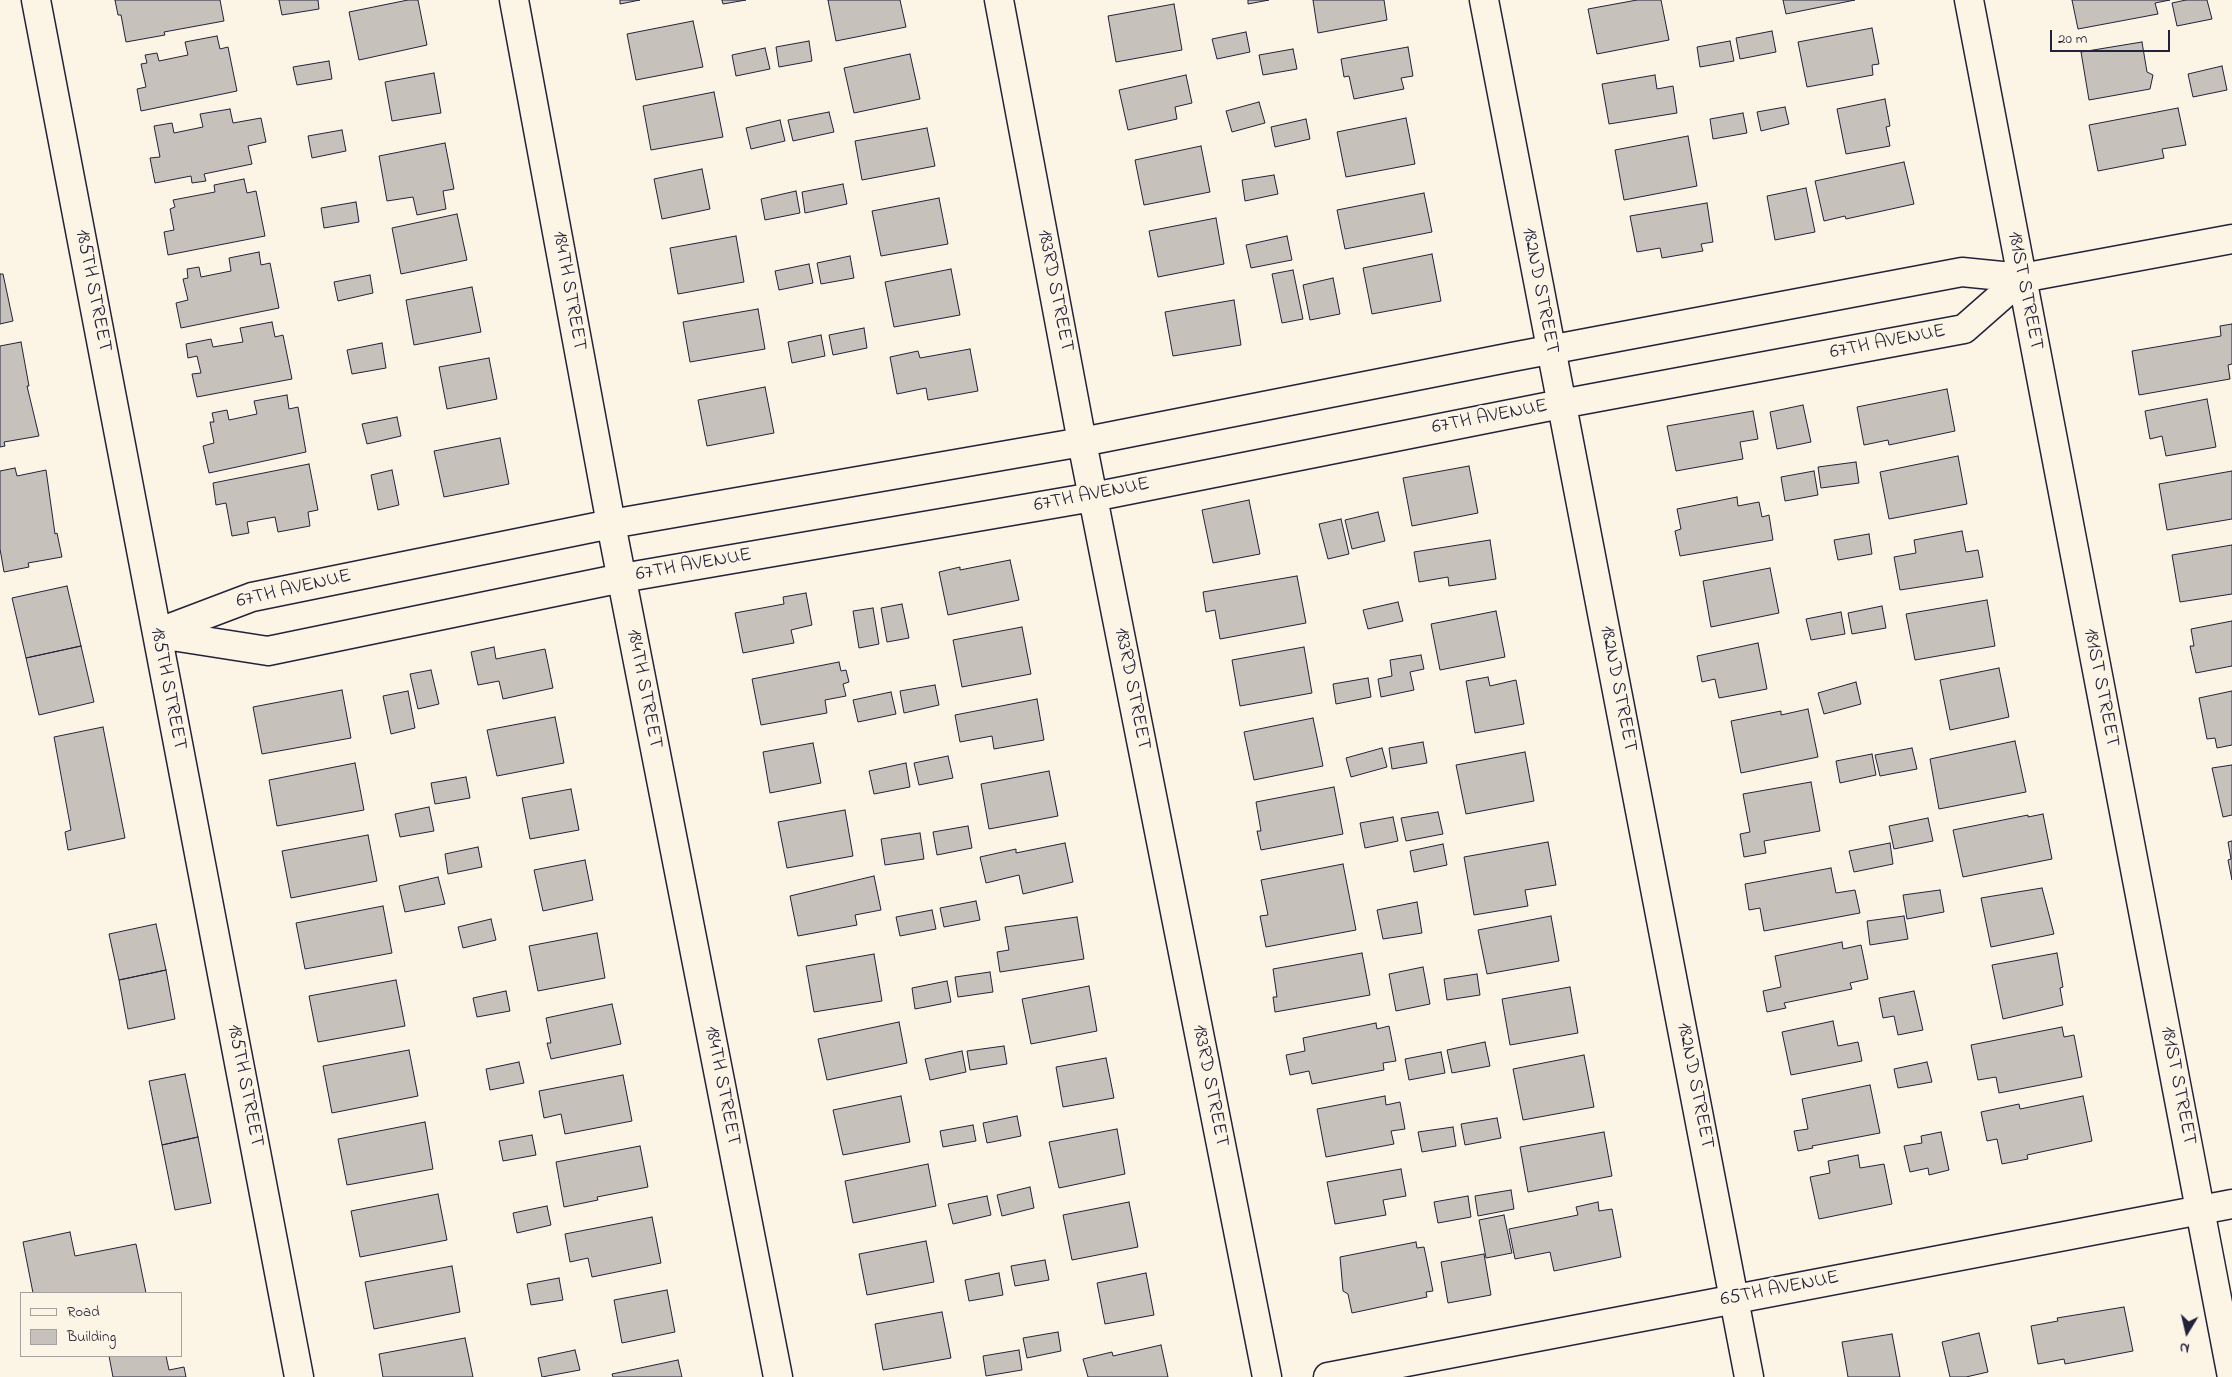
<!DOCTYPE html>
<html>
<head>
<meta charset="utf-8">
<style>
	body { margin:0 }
	#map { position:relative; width:2232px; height:1377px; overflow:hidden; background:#fcf5e5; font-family:"Indie Flower",sans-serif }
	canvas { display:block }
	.legend { position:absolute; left:20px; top:1292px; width:162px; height:65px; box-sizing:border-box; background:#fcf5e5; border:1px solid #a5a1a1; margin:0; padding:6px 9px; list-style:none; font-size:15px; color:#22223b }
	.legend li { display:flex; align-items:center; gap:10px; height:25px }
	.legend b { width:25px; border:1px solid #a5a1a1 }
	.north { position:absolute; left:2162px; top:1307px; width:50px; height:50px; -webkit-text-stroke:4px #fcf5e5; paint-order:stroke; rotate:189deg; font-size:14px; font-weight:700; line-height:20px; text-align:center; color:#22223b }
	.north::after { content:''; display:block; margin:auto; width:18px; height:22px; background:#22223b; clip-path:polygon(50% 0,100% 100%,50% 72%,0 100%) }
	.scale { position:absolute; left:2050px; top:30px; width:120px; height:22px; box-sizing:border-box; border:2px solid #22223b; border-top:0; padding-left:6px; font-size:15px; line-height:18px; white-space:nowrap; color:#22223b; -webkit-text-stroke:4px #fcf5e5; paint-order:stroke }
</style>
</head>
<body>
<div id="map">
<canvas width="2232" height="1377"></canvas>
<ul class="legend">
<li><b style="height:6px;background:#fcf5e5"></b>Road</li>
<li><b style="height:14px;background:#c6c1bb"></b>Building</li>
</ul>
<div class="north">N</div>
<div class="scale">20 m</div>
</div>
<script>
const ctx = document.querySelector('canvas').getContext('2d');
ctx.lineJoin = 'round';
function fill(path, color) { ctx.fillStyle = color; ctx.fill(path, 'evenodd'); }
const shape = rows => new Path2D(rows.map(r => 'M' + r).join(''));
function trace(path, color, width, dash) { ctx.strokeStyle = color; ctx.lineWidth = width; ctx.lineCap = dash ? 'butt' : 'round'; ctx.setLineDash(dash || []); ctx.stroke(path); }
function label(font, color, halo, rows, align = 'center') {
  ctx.font = font + ' "Indie Flower",sans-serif'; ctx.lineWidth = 5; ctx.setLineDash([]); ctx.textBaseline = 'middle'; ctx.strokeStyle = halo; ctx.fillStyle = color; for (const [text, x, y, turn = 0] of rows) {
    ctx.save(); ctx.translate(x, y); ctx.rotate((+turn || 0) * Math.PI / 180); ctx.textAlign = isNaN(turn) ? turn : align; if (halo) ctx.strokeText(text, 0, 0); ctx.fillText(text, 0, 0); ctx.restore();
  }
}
const building = shape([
	[115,0,220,0,224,21,164,32,165,35,126,42,121,15,118,15,115,0],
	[279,0,318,0,319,9,282,15,279,0],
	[408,0,418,0,427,45,359,60,349,12,408,0],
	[620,0,640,0,620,4,620,0],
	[722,0,746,0,723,4,722,0],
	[828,0,900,0,906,27,836,41,828,0],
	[1248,0,1269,0,1248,4,1248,0],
	[1313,0,1384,0,1387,20,1318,33,1313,0],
	[1637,0,1661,0,1669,40,1597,54,1588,9,1637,0],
	[1783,0,1855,0,1786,14,1783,0],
	[2072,0,2170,0,2155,3,2158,14,2078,29,2072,0],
	[2186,0,2207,0,2212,19,2177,26,2172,3,2186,0],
	[1174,4,1182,50,1116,62,1108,16,1174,4],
	[693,21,703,67,636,80,627,34,693,21],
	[1872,28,1879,64,1872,65,1873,75,1807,87,1798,42,1872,28],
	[1772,31,1776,52,1740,59,1736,38,1772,31],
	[1246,32,1250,52,1217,59,1212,39,1246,32],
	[217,36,220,49,228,47,237,91,141,111,137,89,146,87,141,64,147,63,145,55,157,53,159,61,188,55,185,42,217,36],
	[809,41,812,61,779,67,776,47,809,41],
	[1730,41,1734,61,1700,67,1697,47,1730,41],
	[2142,42,2147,72,2153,75,2150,89,2089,100,2081,52,2142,42],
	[1408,47,1413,76,1401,78,1404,89,1354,99,1349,76,1344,77,1341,59,1408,47],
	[765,48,770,69,736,76,732,55,765,48],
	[1293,49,1297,69,1263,75,1259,55,1293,49],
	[910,54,920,99,854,113,844,68,910,54],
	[329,61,332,79,297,85,293,67,329,61],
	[2222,66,2227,90,2193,97,2188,74,2222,66],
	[434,73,441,113,392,121,385,82,434,73],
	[1186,75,1192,103,1175,107,1177,119,1128,130,1119,90,1186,75],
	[1655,75,1657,89,1673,86,1677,113,1609,124,1602,84,1655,75],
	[714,92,723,137,651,150,643,106,714,92],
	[1885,99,1890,126,1886,127,1890,146,1846,154,1837,109,1885,99],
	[1259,102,1265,123,1232,132,1226,111,1259,102],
	[1785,107,1789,124,1761,131,1757,112,1785,107],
	[2178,108,2186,145,2162,149,2164,158,2098,171,2089,125,2178,108],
	[230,109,233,123,261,118,266,142,248,146,252,164,204,174,206,181,192,183,191,176,155,183,150,158,160,157,154,126,172,123,174,133,203,127,200,114,230,109],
	[829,112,834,132,793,141,788,120,829,112],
	[1743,113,1747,133,1713,139,1710,119,1743,113],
	[1406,118,1415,164,1346,177,1337,132,1406,118],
	[1306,119,1310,139,1275,147,1271,127,1306,119],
	[780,120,785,141,751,149,746,128,780,120],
	[927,128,935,166,862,180,855,141,927,128],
	[342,130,346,151,312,158,308,136,342,130],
	[1688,136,1697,186,1624,200,1615,150,1688,136],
	[445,143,454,189,443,191,446,209,417,215,413,197,387,201,379,156,445,143],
	[1201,146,1210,192,1144,205,1135,160,1201,146],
	[1904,162,1914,204,1846,219,1845,216,1824,221,1815,181,1904,162],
	[702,169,710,209,662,219,654,179,702,169],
	[1274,175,1278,194,1245,201,1242,180,1274,175],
	[244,179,247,193,256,191,265,236,168,255,164,232,174,230,170,209,175,207,173,200,215,192,214,185,244,179],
	[843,184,847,204,805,213,802,192,843,184],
	[1806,188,1815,232,1775,240,1767,196,1806,188],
	[796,191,800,213,765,220,761,199,796,191],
	[1424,193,1432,232,1345,249,1337,210,1424,193],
	[939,198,948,244,881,256,872,211,939,198],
	[356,202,359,222,324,228,321,208,356,202],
	[1707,203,1713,242,1701,244,1703,251,1662,258,1660,248,1637,252,1630,216,1707,203],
	[457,214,467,260,401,274,392,228,457,214],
	[1216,218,1224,264,1158,277,1149,231,1216,218],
	[736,236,744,282,678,294,670,248,736,236],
	[1287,236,1292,260,1251,268,1246,245,1287,236],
	[259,252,261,265,270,263,279,308,181,328,176,303,188,300,183,279,188,278,187,269,199,267,201,277,231,271,229,258,259,252],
	[1432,254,1441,301,1372,314,1363,268,1432,254],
	[850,256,854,278,821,284,817,263,850,256],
	[809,264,813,283,779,290,775,271,809,264],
	[951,269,960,315,894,327,885,282,951,269],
	[1293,270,1303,319,1282,323,1272,274,1293,270],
	[0,274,3,274,13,321,0,324,0,274],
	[370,275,373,293,338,301,334,282,370,275],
	[1333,278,1340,314,1310,320,1303,285,1333,278],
	[472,287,481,332,414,345,406,300,472,287],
	[1234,300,1241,345,1173,356,1165,312,1234,300],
	[758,309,765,349,690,362,683,322,758,309],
	[272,322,275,337,283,335,292,379,197,397,192,374,201,373,197,356,188,358,186,344,211,339,213,347,243,342,240,328,272,322],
	[2232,324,2232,364,2228,365,2230,379,2139,395,2132,351,2221,336,2220,326,2232,324],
	[864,328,867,348,833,355,829,335,864,328],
	[821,335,825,356,792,363,788,342,821,335],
	[21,342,29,386,27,386,39,436,4,442,5,446,0,447,0,346,21,342],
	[382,343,386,368,352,374,347,350,382,343],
	[970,349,978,391,928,400,926,388,897,394,890,357,918,351,920,358,970,349],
	[489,358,497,399,447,409,439,367,489,358],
	[765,387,774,433,707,446,698,400,765,387],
	[1947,389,1955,431,1889,445,1888,440,1864,445,1857,407,1947,389],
	[287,395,289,409,298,407,306,452,209,473,203,446,214,443,210,422,214,422,212,413,227,410,229,420,257,414,254,401,287,395],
	[2207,399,2216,447,2166,456,2162,436,2150,439,2145,411,2207,399],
	[1803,405,1811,442,1777,449,1770,412,1803,405],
	[1753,411,1758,439,1740,442,1743,459,1676,471,1667,426,1753,411],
	[397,417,401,436,367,444,362,424,397,417],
	[500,438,509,484,444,497,434,451,500,438],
	[1958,456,1967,504,1889,519,1880,472,1958,456],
	[1856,462,1859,483,1821,488,1818,467,1856,462],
	[309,464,318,510,308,512,310,526,278,532,275,517,247,522,249,533,232,536,226,503,216,505,213,483,309,464],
	[1469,466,1478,513,1412,526,1403,478,1469,466],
	[15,468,17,476,46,470,55,534,57,533,62,557,28,563,29,567,4,572,0,549,0,471,15,468],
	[392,470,399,505,378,510,371,475,392,470],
	[1814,471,1818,495,1785,501,1781,477,1814,471],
	[2232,471,2232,519,2167,530,2159,484,2232,471],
	[1737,497,1738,506,1759,502,1762,517,1769,515,1773,540,1680,556,1675,531,1681,529,1677,509,1737,497],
	[1249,500,1260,554,1213,563,1202,510,1249,500],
	[1378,512,1385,541,1352,549,1345,520,1378,512],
	[1341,519,1349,554,1328,559,1319,524,1341,519],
	[1962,531,1966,552,1978,550,1983,577,1900,590,1894,557,1916,553,1914,540,1962,531],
	[1869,534,1872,554,1838,560,1834,540,1869,534],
	[1490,540,1496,579,1449,586,1448,577,1419,582,1414,552,1490,540],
	[2232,545,2232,594,2180,602,2172,555,2232,545],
	[1010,560,1019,600,948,615,939,572,960,567,960,570,1010,560],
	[1770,568,1779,613,1711,627,1703,581,1770,568],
	[1297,576,1306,623,1220,639,1215,610,1206,612,1203,592,1297,576],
	[67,586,81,646,26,658,12,598,67,586],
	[806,593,812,625,791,630,794,643,743,653,735,613,784,604,783,597,806,593],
	[1987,600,1995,646,1915,660,1906,614,1987,600],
	[1398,602,1403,621,1368,629,1363,610,1398,602],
	[902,604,909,638,887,642,881,608,902,604],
	[1882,606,1886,628,1852,634,1848,613,1882,606],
	[873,608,879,644,859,648,853,611,873,608],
	[1496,611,1505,657,1440,670,1431,624,1496,611],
	[1841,612,1845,634,1811,640,1806,619,1841,612],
	[2232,621,2232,666,2196,673,2190,646,2194,646,2191,629,2232,621],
	[1022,627,1031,674,962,687,953,640,1022,627],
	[1758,643,1767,689,1719,698,1715,679,1702,682,1697,656,1758,643],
	[81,646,94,702,39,715,26,658,81,646],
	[494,647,496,659,545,649,553,688,503,699,499,681,478,685,471,652,494,647],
	[1304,647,1312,693,1240,706,1232,660,1304,647],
	[1421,655,1424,669,1410,672,1414,690,1381,697,1378,679,1392,676,1390,660,1421,655],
	[839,662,841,671,846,670,849,682,843,684,846,696,825,700,827,713,761,725,752,679,839,662],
	[1999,668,2009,717,1950,730,1940,680,1999,668],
	[431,670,439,704,418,709,410,674,431,670],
	[1488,677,1490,686,1516,680,1524,724,1475,733,1466,681,1488,677],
	[1368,678,1371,697,1336,704,1333,684,1368,678],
	[1856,682,1861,704,1824,714,1818,693,1856,682],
	[935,685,939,705,904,713,900,691,935,685],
	[342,690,351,738,262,754,253,707,342,690],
	[408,691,415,728,391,734,383,696,408,691],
	[2232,691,2232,745,2217,748,2215,738,2207,739,2199,698,2232,691],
	[891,692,896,714,858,722,853,700,891,692],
	[1037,699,1044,740,994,749,992,736,960,742,955,715,1037,699],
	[1808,709,1818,757,1741,773,1731,721,1781,711,1781,715,1808,709],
	[555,717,564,763,497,776,487,730,555,717],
	[1313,718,1323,766,1254,780,1244,732,1313,718],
	[103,727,125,838,68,850,65,832,71,830,54,737,103,727],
	[2015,741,2026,792,1939,809,1930,759,2015,741],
	[1423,742,1427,763,1392,769,1389,748,1423,742],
	[813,743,821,783,770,793,763,752,813,743],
	[1382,748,1387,767,1351,777,1346,758,1382,748],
	[1912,748,1917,769,1880,776,1875,755,1912,748],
	[1525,752,1534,801,1466,814,1456,765,1525,752],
	[1872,754,1876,775,1840,783,1836,761,1872,754],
	[948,756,953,778,919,785,914,763,948,756],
	[355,763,364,810,277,826,269,780,355,763],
	[906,763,910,787,874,794,869,771,906,763],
	[2232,765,2232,815,2223,817,2212,768,2232,765],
	[1049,771,1058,816,989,829,981,784,1049,771],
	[466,777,470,798,435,804,431,783,466,777],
	[1811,782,1820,831,1764,841,1766,853,1744,857,1740,834,1750,832,1743,794,1811,782],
	[1334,787,1343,834,1261,850,1257,831,1261,831,1256,802,1334,787],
	[571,789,579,830,530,839,522,798,571,789],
	[429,807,434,831,400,837,395,814,429,807],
	[845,810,853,856,787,868,778,822,845,810],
	[1438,812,1443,834,1406,841,1401,818,1438,812],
	[2043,814,2052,859,1963,877,1953,830,2028,815,2028,817,2043,814],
	[1393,817,1398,841,1365,848,1360,823,1393,817],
	[1928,818,1933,841,1894,849,1889,826,1928,818],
	[968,826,972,848,937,855,933,832,968,826],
	[920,833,924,859,885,865,881,839,920,833],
	[368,835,377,881,291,898,282,851,368,835],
	[2232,841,2232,880,2228,860,2231,859,2228,842,2232,841],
	[1548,842,1556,885,1525,890,1528,906,1474,915,1464,857,1548,842],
	[1065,843,1073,882,1023,894,1019,875,986,883,980,857,1016,849,1016,853,1065,843],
	[1890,843,1893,864,1854,872,1849,851,1890,843],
	[1443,844,1447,865,1414,872,1410,851,1443,844],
	[478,847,482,867,448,874,445,854,478,847],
	[585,860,593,900,543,911,534,870,585,860],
	[1343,864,1356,930,1266,947,1260,916,1268,915,1261,880,1343,864],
	[1831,868,1836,893,1855,890,1860,913,1764,931,1760,908,1749,910,1745,884,1831,868],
	[874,876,881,910,855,915,857,925,798,936,790,896,874,876],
	[438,877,445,904,405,912,399,886,438,877],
	[2042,888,2054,934,1991,947,1981,898,2042,888],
	[1940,890,1944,912,1907,919,1903,895,1940,890],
	[976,901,980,920,944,927,940,908,976,901],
	[1417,902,1422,933,1383,939,1377,910,1417,902],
	[383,906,392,953,305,969,296,923,383,906],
	[932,910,936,929,900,936,896,917,932,910],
	[1551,916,1559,961,1487,974,1478,930,1551,916],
	[1904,916,1908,939,1870,945,1867,921,1904,916],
	[1077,917,1084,959,1000,972,997,952,1009,950,1005,927,1077,917],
	[491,919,496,940,463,948,458,927,491,919],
	[156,924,166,970,119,980,109,934,156,924],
	[597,933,605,978,538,991,529,946,597,933],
	[1842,942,1843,949,1861,945,1868,979,1850,983,1852,989,1784,1003,1786,1008,1767,1012,1763,991,1781,987,1775,956,1842,942],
	[1362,953,1370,995,1275,1012,1273,997,1277,997,1273,969,1362,953],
	[2057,953,2063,987,2060,988,2063,1005,2003,1019,1992,965,2057,953],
	[874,954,882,1001,814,1012,806,966,874,954],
	[1423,967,1430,1004,1396,1011,1389,974,1423,967],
	[166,970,175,1019,128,1029,119,980,166,970],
	[990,972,993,992,958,997,955,977,990,972],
	[1477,974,1480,995,1447,1000,1444,979,1477,974],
	[396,980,405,1026,318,1042,309,996,396,980],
	[947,981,951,1002,915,1009,912,988,947,981],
	[1089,986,1097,1031,1031,1044,1022,999,1089,986],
	[1570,987,1578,1033,1510,1045,1502,999,1570,987],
	[506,991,510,1011,477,1017,473,998,506,991],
	[1914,991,1923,1030,1898,1035,1894,1016,1883,1018,1879,998,1914,991],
	[612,1004,621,1044,551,1059,547,1043,551,1043,546,1018,612,1004],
	[1833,1021,1838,1046,1858,1042,1862,1061,1791,1075,1782,1032,1833,1021],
	[899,1022,907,1063,827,1080,818,1039,899,1022],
	[1376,1023,1377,1029,1389,1026,1396,1061,1383,1063,1384,1070,1312,1084,1309,1071,1290,1075,1286,1055,1305,1051,1303,1038,1376,1023],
	[2062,1027,2064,1037,2074,1035,2082,1077,1999,1093,1996,1077,1978,1080,1971,1045,2062,1027],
	[1485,1042,1490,1066,1452,1073,1447,1050,1485,1042],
	[1004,1046,1007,1064,970,1070,967,1051,1004,1046],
	[409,1050,418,1096,332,1113,323,1066,409,1050],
	[962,1051,966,1072,930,1080,925,1059,962,1051],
	[1441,1052,1445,1073,1409,1080,1405,1059,1441,1052],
	[1584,1055,1594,1107,1523,1120,1513,1069,1584,1055],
	[1106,1058,1114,1098,1063,1107,1056,1067,1106,1058],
	[519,1062,524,1083,490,1090,486,1069,519,1062],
	[1927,1062,1932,1082,1898,1088,1894,1069,1927,1062],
	[185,1074,198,1137,162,1145,149,1081,185,1074],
	[623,1075,632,1121,565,1134,561,1114,544,1118,539,1091,623,1075],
	[1870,1085,1880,1133,1812,1146,1813,1148,1798,1151,1794,1131,1808,1129,1802,1099,1870,1085],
	[901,1096,910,1142,843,1155,833,1110,901,1096],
	[1385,1096,1386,1105,1400,1102,1405,1129,1391,1131,1394,1144,1326,1157,1317,1109,1385,1096],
	[2083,1096,2092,1141,2027,1155,2028,1159,2002,1164,1997,1139,1987,1141,1981,1112,2019,1104,2020,1109,2083,1096],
	[1017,1116,1021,1136,987,1143,983,1123,1017,1116],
	[1497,1118,1501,1138,1465,1145,1461,1124,1497,1118],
	[425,1122,433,1169,347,1185,338,1139,425,1122],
	[973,1125,976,1141,943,1147,940,1131,973,1125],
	[1453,1127,1456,1146,1422,1152,1418,1132,1453,1127],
	[1117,1129,1125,1174,1059,1188,1049,1142,1117,1129],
	[1604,1132,1612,1176,1528,1192,1520,1147,1604,1132],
	[1941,1132,1949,1170,1929,1175,1928,1168,1910,1172,1904,1146,1922,1143,1921,1136,1941,1132],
	[532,1135,536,1155,503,1161,499,1141,532,1135],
	[198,1137,211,1203,175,1210,162,1145,198,1137],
	[640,1146,648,1187,597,1197,598,1200,564,1207,556,1162,640,1146],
	[1858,1155,1860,1168,1884,1164,1892,1204,1819,1219,1810,1177,1830,1173,1828,1161,1858,1155],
	[928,1164,936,1206,853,1223,845,1181,928,1164],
	[1401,1169,1406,1196,1383,1200,1386,1215,1335,1224,1327,1182,1401,1169],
	[1030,1187,1034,1208,1002,1216,997,1195,1030,1187],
	[1511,1190,1514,1209,1478,1216,1475,1196,1511,1190],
	[438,1194,447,1240,360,1257,351,1211,438,1194],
	[987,1196,991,1215,953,1224,948,1204,987,1196],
	[1468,1196,1471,1217,1438,1223,1434,1202,1468,1196],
	[1129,1202,1138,1247,1072,1260,1063,1215,1129,1202],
	[1598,1202,1599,1211,1612,1209,1621,1257,1554,1271,1550,1252,1515,1259,1509,1229,1578,1215,1576,1207,1598,1202],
	[547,1206,551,1225,517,1233,513,1213,547,1206],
	[1504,1215,1512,1253,1486,1258,1479,1220,1504,1215],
	[652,1217,661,1263,592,1277,588,1258,570,1262,565,1234,652,1217],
	[70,1232,75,1256,136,1244,146,1293,33,1293,23,1242,70,1232],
	[926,1241,934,1282,867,1295,859,1254,926,1241],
	[1416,1242,1417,1248,1424,1247,1433,1291,1426,1292,1427,1297,1352,1313,1348,1294,1343,1291,1340,1257,1416,1242],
	[1484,1254,1491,1295,1448,1303,1441,1262,1484,1254],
	[1045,1260,1049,1280,1015,1286,1011,1266,1045,1260],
	[452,1266,460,1312,374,1329,365,1282,452,1266],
	[999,1273,1003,1295,969,1301,965,1280,999,1273],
	[1146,1273,1154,1315,1105,1324,1097,1283,1146,1273],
	[559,1278,563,1300,531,1305,527,1284,559,1278],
	[667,1290,675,1332,622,1343,614,1300,667,1290],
	[2124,1307,2133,1351,2065,1364,2064,1359,2038,1364,2031,1326,2058,1321,2057,1318,2124,1307],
	[942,1312,951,1358,883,1370,875,1324,942,1312],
	[1058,1332,1061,1351,1027,1358,1023,1338,1058,1332],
	[1979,1333,1988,1372,1966,1377,1950,1377,1942,1342,1979,1333],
	[1892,1334,1900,1377,1848,1377,1842,1342,1892,1334],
	[465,1338,473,1377,383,1377,379,1354,465,1338],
	[1161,1345,1168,1377,1088,1377,1083,1359,1112,1352,1113,1356,1161,1345],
	[575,1350,580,1370,542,1377,538,1358,575,1350],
	[1019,1350,1022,1370,986,1376,983,1356,1019,1350],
	[109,1356,166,1356,169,1370,184,1367,186,1377,113,1377,109,1356],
	[678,1360,682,1377,613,1377,612,1374,678,1360]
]);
fill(building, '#c6c1bb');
trace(building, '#22223b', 1);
const minor = shape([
	[36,0,299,1377],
	[514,0,611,524,778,1377],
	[999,0,1082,442,1267,1377],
	[1484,0,1749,1377],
	[1969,0,2232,1377],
	[157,633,252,597,611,524,1082,442,1512,357,1962,272,2022,278,2232,239],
	[159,634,268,651,622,578,1093,497,1561,404,1964,329,2022,278],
	[1328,1377,2232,1204]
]);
trace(minor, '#22223b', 31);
trace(minor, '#fcf5e5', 28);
label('20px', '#22223b', '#fcf5e5', [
	["185TH STREET",92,291,79],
	["184TH STREET",568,291,80],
	["183RD STREET",1054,291,79],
	["182ND STREET",1539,291,79],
	["181ST STREET",2024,291,79],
	["67TH AVENUE",1888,343,-11],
	["67TH AVENUE",1490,418,-11],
	["67TH AVENUE",1092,496,-11],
	["67TH AVENUE",694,566,-10],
	["67TH AVENUE",294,590,-13],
	["181ST STREET",2100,688,79],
	["185TH STREET",167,689,79],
	["184TH STREET",643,689,79],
	["183RD STREET",1131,689,79],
	["182ND STREET",1617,689,79],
	["185TH STREET",244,1086,79],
	["184TH STREET",721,1086,79],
	["183RD STREET",1209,1086,79],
	["182ND STREET",1694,1086,79],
	["181ST STREET",2177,1086,79],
	["65TH AVENUE",1780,1290,-11]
]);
</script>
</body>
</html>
